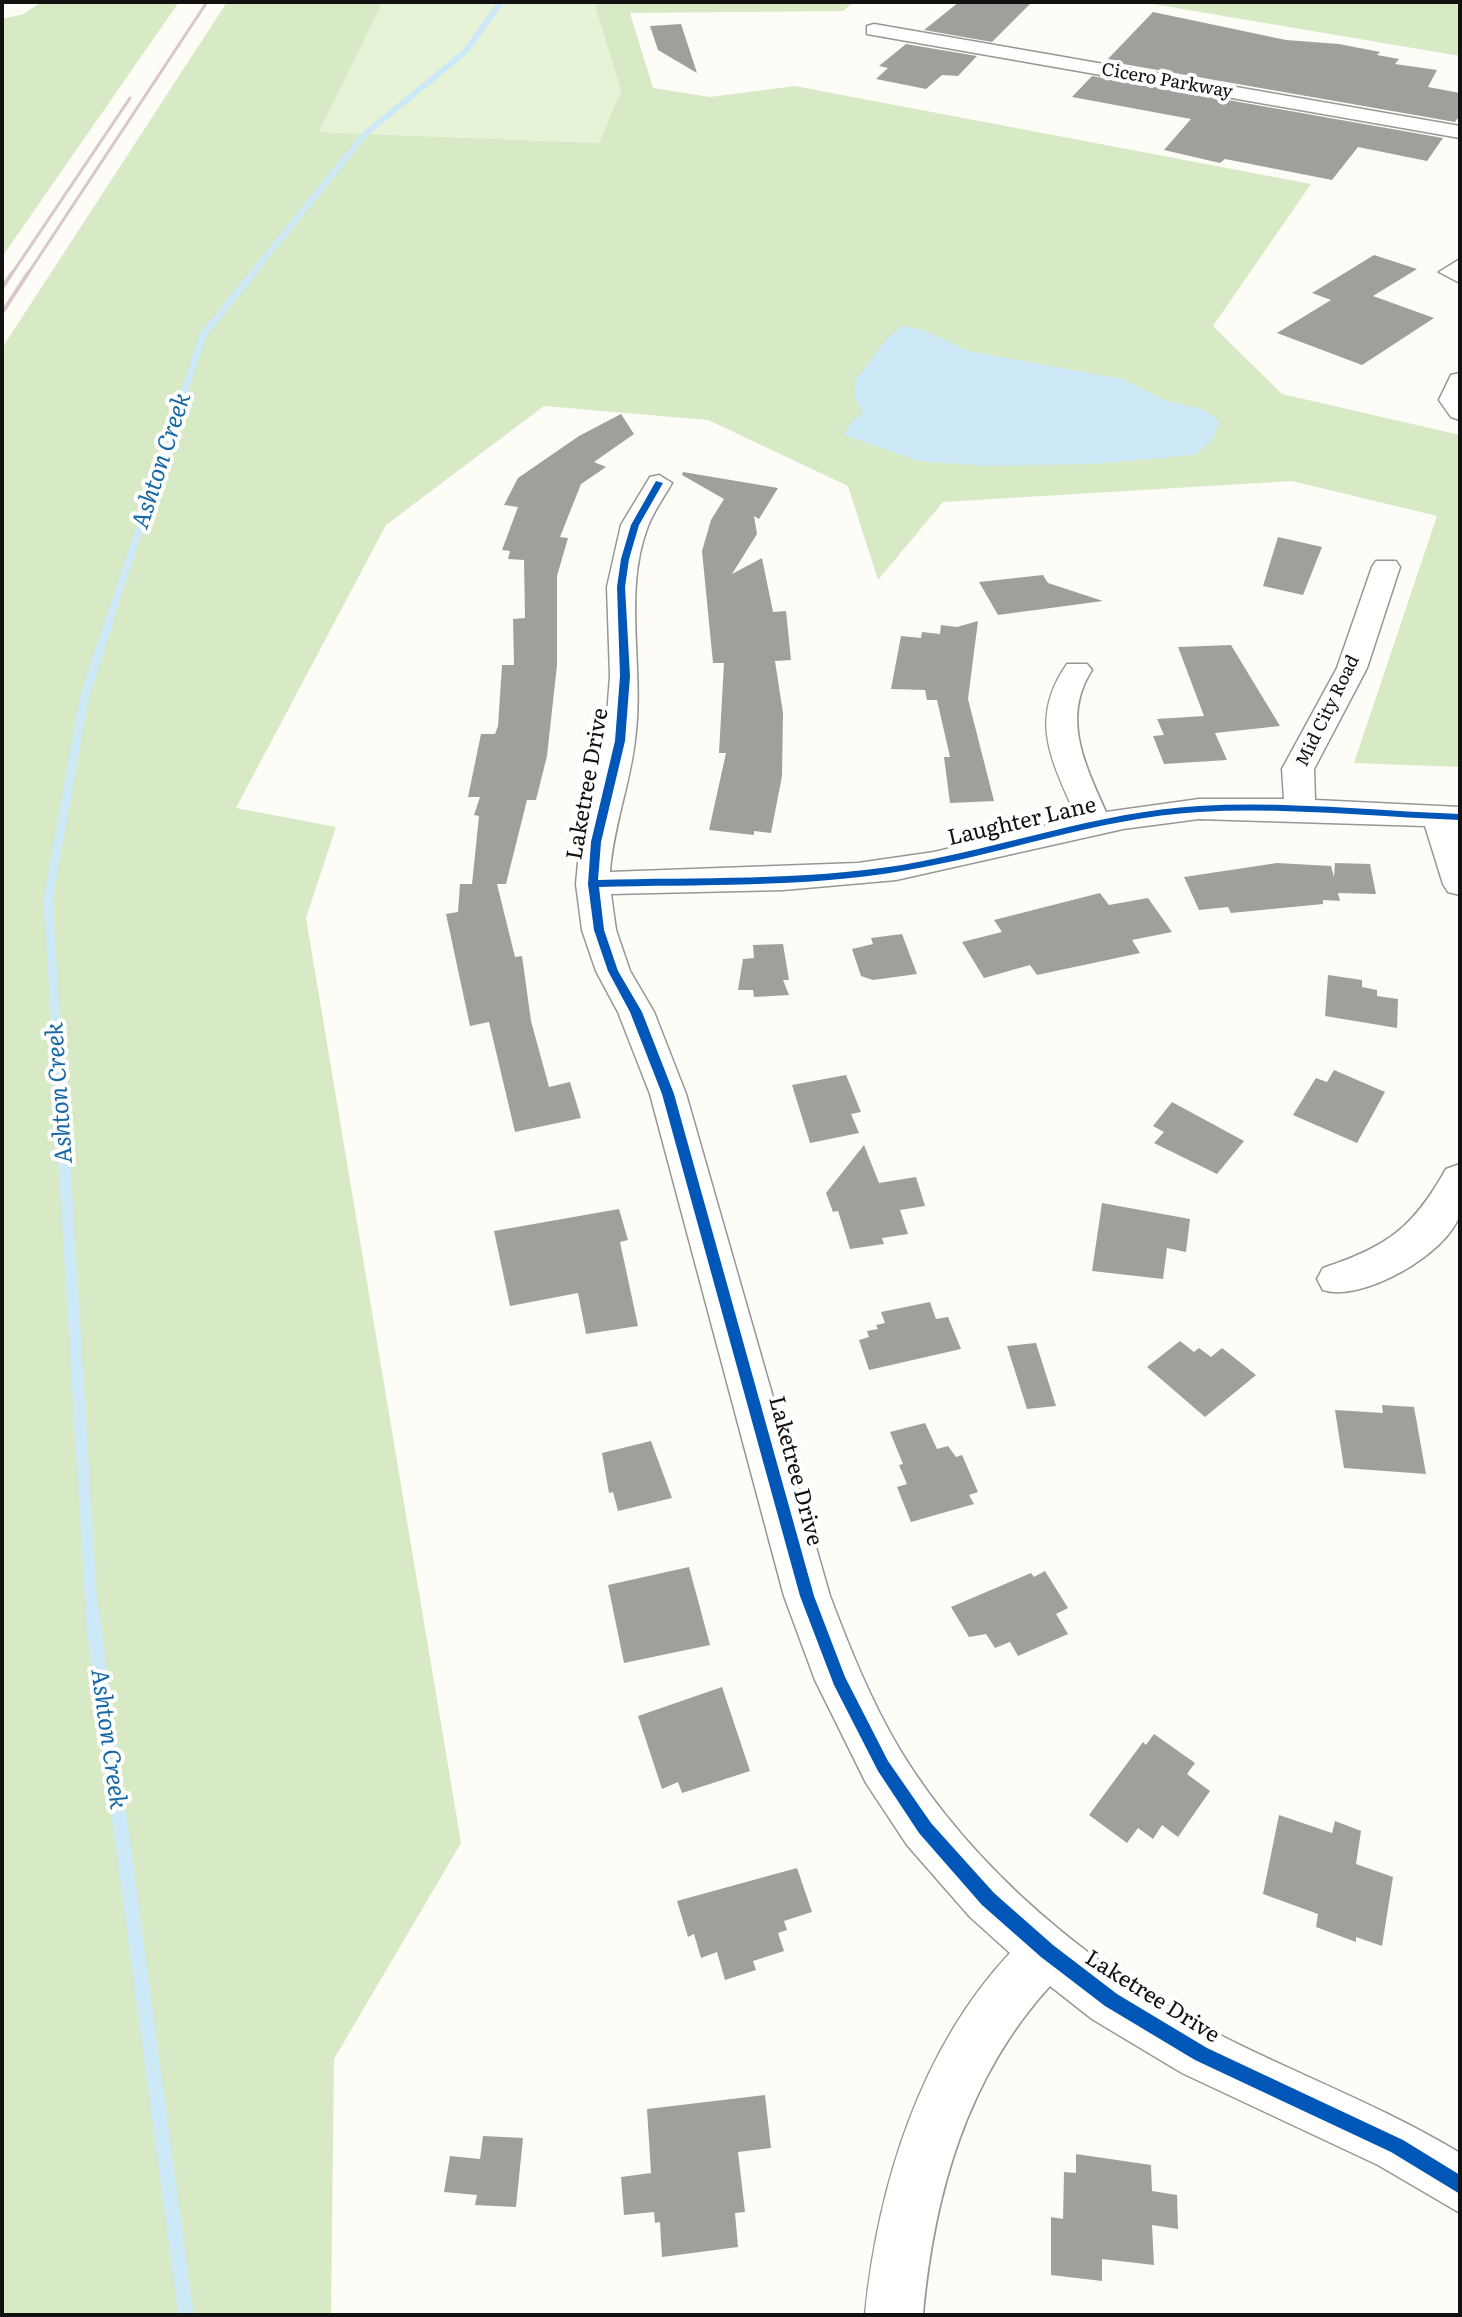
<!DOCTYPE html>
<style>
body{margin:0}
#map{position:relative;width:1462px;height:2317px;overflow:hidden;background:#fdfcf7;font-family:Literata,serif}
canvas{display:block}
.frame{position:absolute;inset:0;border:4px solid #111;pointer-events:none}
</style>
<div id="map">
<canvas width="1462" height="2317"></canvas>
<div class="frame"></div>
</div>
<script>
const c = document.querySelector('canvas').getContext('2d');
c.lineJoin = 'round';
function fill(path, color) { c.fillStyle = color; c.fill(path, 'evenodd'); }
function strokePath(path, color, width, dash) { c.strokeStyle = color; c.lineWidth = width; c.lineCap = dash ? 'butt' : 'round'; c.setLineDash(dash || []); c.stroke(path); }
function label(font, color, halo, rows, align = 'center') {
  c.font = font + ' Literata,serif'; c.lineWidth = 8; c.setLineDash([]); c.textBaseline = 'middle'; c.strokeStyle = halo; c.fillStyle = color; for (const [text, x, y, turn = 0] of rows) {
    c.save(); c.translate(x, y); c.rotate((+turn || 0) * Math.PI / 180); c.textAlign = isNaN(turn) ? turn : align; if (halo) c.strokeText(text, 0, 0); c.fillText(text, 0, 0); c.restore();
  }
}
fill(new Path2D(`
 M383,2H597L595,6L621,91L600,143L319,132Z`), '#e7f3d7');
fill(new Path2D(`
 M41,2H179L2,257V19L24,14Z
 M227,2H383L319,132L599,143L621,91L595,6L597,2H854L843,11L630,13L653,88L710,97L795,86L1311,184L1213,326L1282,394L1460,435V767L1354,763L1437,516L1292,481L943,502L878,580L848,486L708,420L544,406L386,525L236,808L336,827L306,918L461,1843L334,2059L331,2315H2V348Z
 M1141,2H1460V56Z`), '#d8eac5');
fill(new Path2D(`
 M904,326L926,331L968,351L1122,379L1166,401L1202,409L1220,421L1212,440L1194,455L1093,464L987,466L919,461L844,435L852,421L863,412L855,398V379C874,362 881,336 904,326Z`), '#cde8f7');
strokePath(new Path2D(`
 M251,275L365,134L465,52L501,2`), '#cde8f7', 6);
strokePath(new Path2D(`
 M109,621L203,335L253,273`), '#cde8f7', 7);
strokePath(new Path2D(`
 M58,1060L48,900L84,699L110,619`), '#cde8f7', 9);
strokePath(new Path2D(`
 M58,1058L92,1615`), '#cde8f7', 12);
strokePath(new Path2D(`
 M92,1613L186,2315`), '#cde8f7', 15);
fill(new Path2D(`
 M959,2H1032L992,42L924,30Z
 M1153,12L1286,40L1339,44L1380,52L1377,55L1399,59L1395,64L1437,70L1428,87L1460,93V115L1455,122L1106,61Z
 M681,24L697,73L658,50L650,26Z
 M906,44L977,56L958,76L942,75L926,89L876,79L888,68L879,66Z
 M1092,76L1443,138L1427,161L1358,147L1332,180L1225,159L1220,163L1164,150L1191,119L1072,97Z
 M1374,255L1417,269L1373,296L1434,318L1362,365L1277,333L1331,300L1312,293Z
 M621,414L634,434L594,462L606,467L581,484L560,537L568,538L557,576V665L547,756L536,800H527L506,884H497L515,957L522,956L531,1021L549,1087L570,1082L581,1118L515,1132L489,1022L470,1026L446,914L458,912L460,884H472L479,816L474,815L480,797H468L481,734H495L498,726L502,665H514L513,619L525,618L524,560L508,559L510,551L502,550L518,507L504,505L518,478L579,436Z
 M683,472L778,488L759,519L754,516L757,534L732,574L762,558L773,612L786,611L791,660L775,661L783,713L782,776L771,833L754,831V835L709,830L726,753H719L724,663H713L702,551L711,520L724,499L682,475Z
 M1278,537L1322,547L1303,595L1263,586Z
 M1043,575L1048,583L1103,601L998,615L979,582Z
 M978,621L968,699L994,801L950,803L944,757H950L937,700H927L925,690L891,689L901,636L921,638L922,632L940,634L941,625L957,627Z
 M1231,645L1280,726L1215,733L1227,760L1164,764L1153,736L1164,735L1157,719L1204,716L1178,647Z
 M1277,863L1331,866L1334,877L1335,863L1370,864L1376,894L1338,893L1340,901L1323,900V904L1231,913L1228,907L1199,910L1184,877Z
 M1100,893L1109,905L1148,898L1172,932L1132,940L1140,953L1037,975L1030,965L984,978L962,942L1002,932L994,920Z
 M902,934L917,974L873,980L861,976L852,949L873,944L871,938Z
 M783,944L789,980H783L789,995L754,997L753,990H738L743,959L754,958L753,945Z
 M1328,975L1362,980V987L1377,990V996L1398,999L1397,1028L1325,1016Z
 M1334,1070L1385,1092L1357,1143L1293,1115L1316,1078L1327,1082Z
 M846,1075L861,1112L851,1114L859,1133L810,1143L792,1085Z
 M1172,1102L1244,1141L1217,1174L1154,1143L1164,1132L1153,1126Z
 M864,1145L879,1183L916,1177L925,1206L900,1210L908,1234L882,1238L884,1244L850,1249L838,1211L833,1212L826,1193Z
 M1102,1203L1190,1219L1186,1252L1167,1248L1163,1279L1092,1271Z
 M619,1209L628,1240L620,1242L638,1326L586,1334L578,1293L510,1306L494,1231Z
 M930,1302L936,1319L948,1317L961,1349L869,1370L859,1340L869,1337L867,1331L878,1329L876,1325L885,1323L881,1312Z
 M1180,1341L1194,1352L1199,1348L1211,1357L1222,1348L1256,1375L1205,1417L1147,1367Z
 M1036,1343L1056,1406L1027,1409L1007,1346Z
 M1382,1405L1414,1407L1426,1474L1344,1468L1335,1410L1383,1413Z
 M925,1423L937,1449L948,1446L956,1457L962,1455L978,1492L969,1495L974,1504L911,1522L897,1487L907,1484L899,1465L903,1464L890,1432Z
 M651,1441L672,1498L618,1511L613,1492L609,1493L602,1453Z
 M689,1567L710,1645L624,1663L608,1585Z
 M1045,1571L1068,1608L1056,1614L1068,1634L1018,1656L1010,1642L995,1648L986,1634L969,1637L951,1607L1031,1573L1034,1577Z
 M722,1687L750,1771L682,1793L678,1782L662,1789L638,1716Z
 M1154,1734L1195,1763L1187,1774L1210,1791L1178,1837L1162,1825L1153,1839L1138,1828L1127,1843L1089,1815L1143,1742L1146,1745Z
 M1279,1815L1332,1833L1335,1821L1361,1831L1356,1864L1393,1877L1382,1946L1356,1937V1942L1316,1927L1318,1914L1263,1894Z
 M797,1868L812,1912L784,1921L787,1930L778,1933L784,1951L753,1961L756,1970L725,1980L717,1952L701,1958L694,1934L688,1937L677,1901Z
 M765,2095L771,2148L738,2152L745,2212L735,2213L738,2247L662,2257L660,2222L655,2223L654,2212L624,2215L621,2177L651,2173L647,2109Z
 M483,2136L523,2138L516,2207L475,2205L477,2195L444,2192L450,2156L480,2159Z
 M1076,2154L1151,2165L1152,2191L1177,2195L1178,2229L1152,2225L1154,2265L1102,2259V2281L1051,2275V2217L1063,2219L1064,2172L1076,2173Z`), '#a19f9c');
const minor = new Path2D(`
 M874,24L1460,126V138L867,34V26Z
 M1460,259V283L1439,272Z
 M1460,373V420L1451,417L1439,400L1451,375Z
 M659,475L672,483C664,497 654,511 648,526C622,593 645,669 635,740C630,785 613,827 610,872L858,863L934,852L1077,818C1052,761 1028,720 1067,664H1087L1092,670C1061,718 1085,764 1106,812L1199,799H1284L1282,769L1337,668L1372,567L1376,561H1396L1400,567L1367,668L1314,769L1315,800L1460,807V895L1448,892L1443,884L1425,826L1199,819L1123,829L896,880L783,890L611,894L616,930L630,971L654,1012L686,1094L830,1596C850,1649 871,1701 900,1750C974,1871 1096,1972 1222,2036C1301,2076 1384,2107 1460,2153V2213L1378,2165L1182,2073L1092,2019L1050,1986C967,2077 934,2194 923,2315H865C878,2186 920,2049 1010,1953L970,1917L907,1845L866,1783L815,1680L784,1596L650,1094L618,1012L596,971L582,930L576,884L580,842L605,741L610,676L607,587L621,525L650,477Z
 M1460,1164C1460,1179 1462,1200 1460,1214C1448,1254 1361,1303 1323,1290L1317,1279L1323,1268C1387,1247 1413,1228 1446,1169Z`);
strokePath(minor, '#979795', 3);
fill(minor, '#fffffe');
strokePath(new Path2D(`
 M11,275L130,98
 M27,275L207,2`), '#d9c6c7', 3);
strokePath(new Path2D(`
 M2,288L12,273
 M2,313L28,273`), '#d9c6c7', 4);
fill(new Path2D(`
 M656,481L663,483L639,525L629,559L625,587L630,676L625,741L601,842L598,880C699,877 802,881 902,865C1001,848 1098,812 1199,806C1286,801 1373,811 1460,814V820C1373,817 1286,807 1199,812C1098,818 1001,855 902,871C802,888 699,884 599,887L604,930L618,971L642,1012L674,1094L814,1596L845,1677L888,1761L931,1823L994,1893L1053,1945L1117,1994L1207,2048L1403,2140L1460,2175V2194L1391,2152L1195,2060L1105,2006L1041,1957L982,1905L919,1833L878,1771L834,1685L800,1596L662,1094L630,1012L608,971L594,930L588,884L591,842L615,741L620,676L617,587L621,559L631,525Z`), '#0057b8');
label('18px', '#111', '#fff', [
 ["Cicero Parkway",1167,81,10],
 ["Mid City Road",1328,711,-64]
]);
label('22px', '#111', '#fff', [
 ["Laketree Drive",588,784,-80],
 ["Laughter Lane",1022,822,-13],
 ["Laketree Drive",795,1471,75],
 ["Laketree Drive",1152,1997,32]
]);
label('italic 24px', '#1768a6', '#fff', [
 ["Ashton Creek",162,461,-72],
 ["Ashton Creek",60,1093,-94],
 ["Ashton Creek",108,1739,82]
]);
</script>
